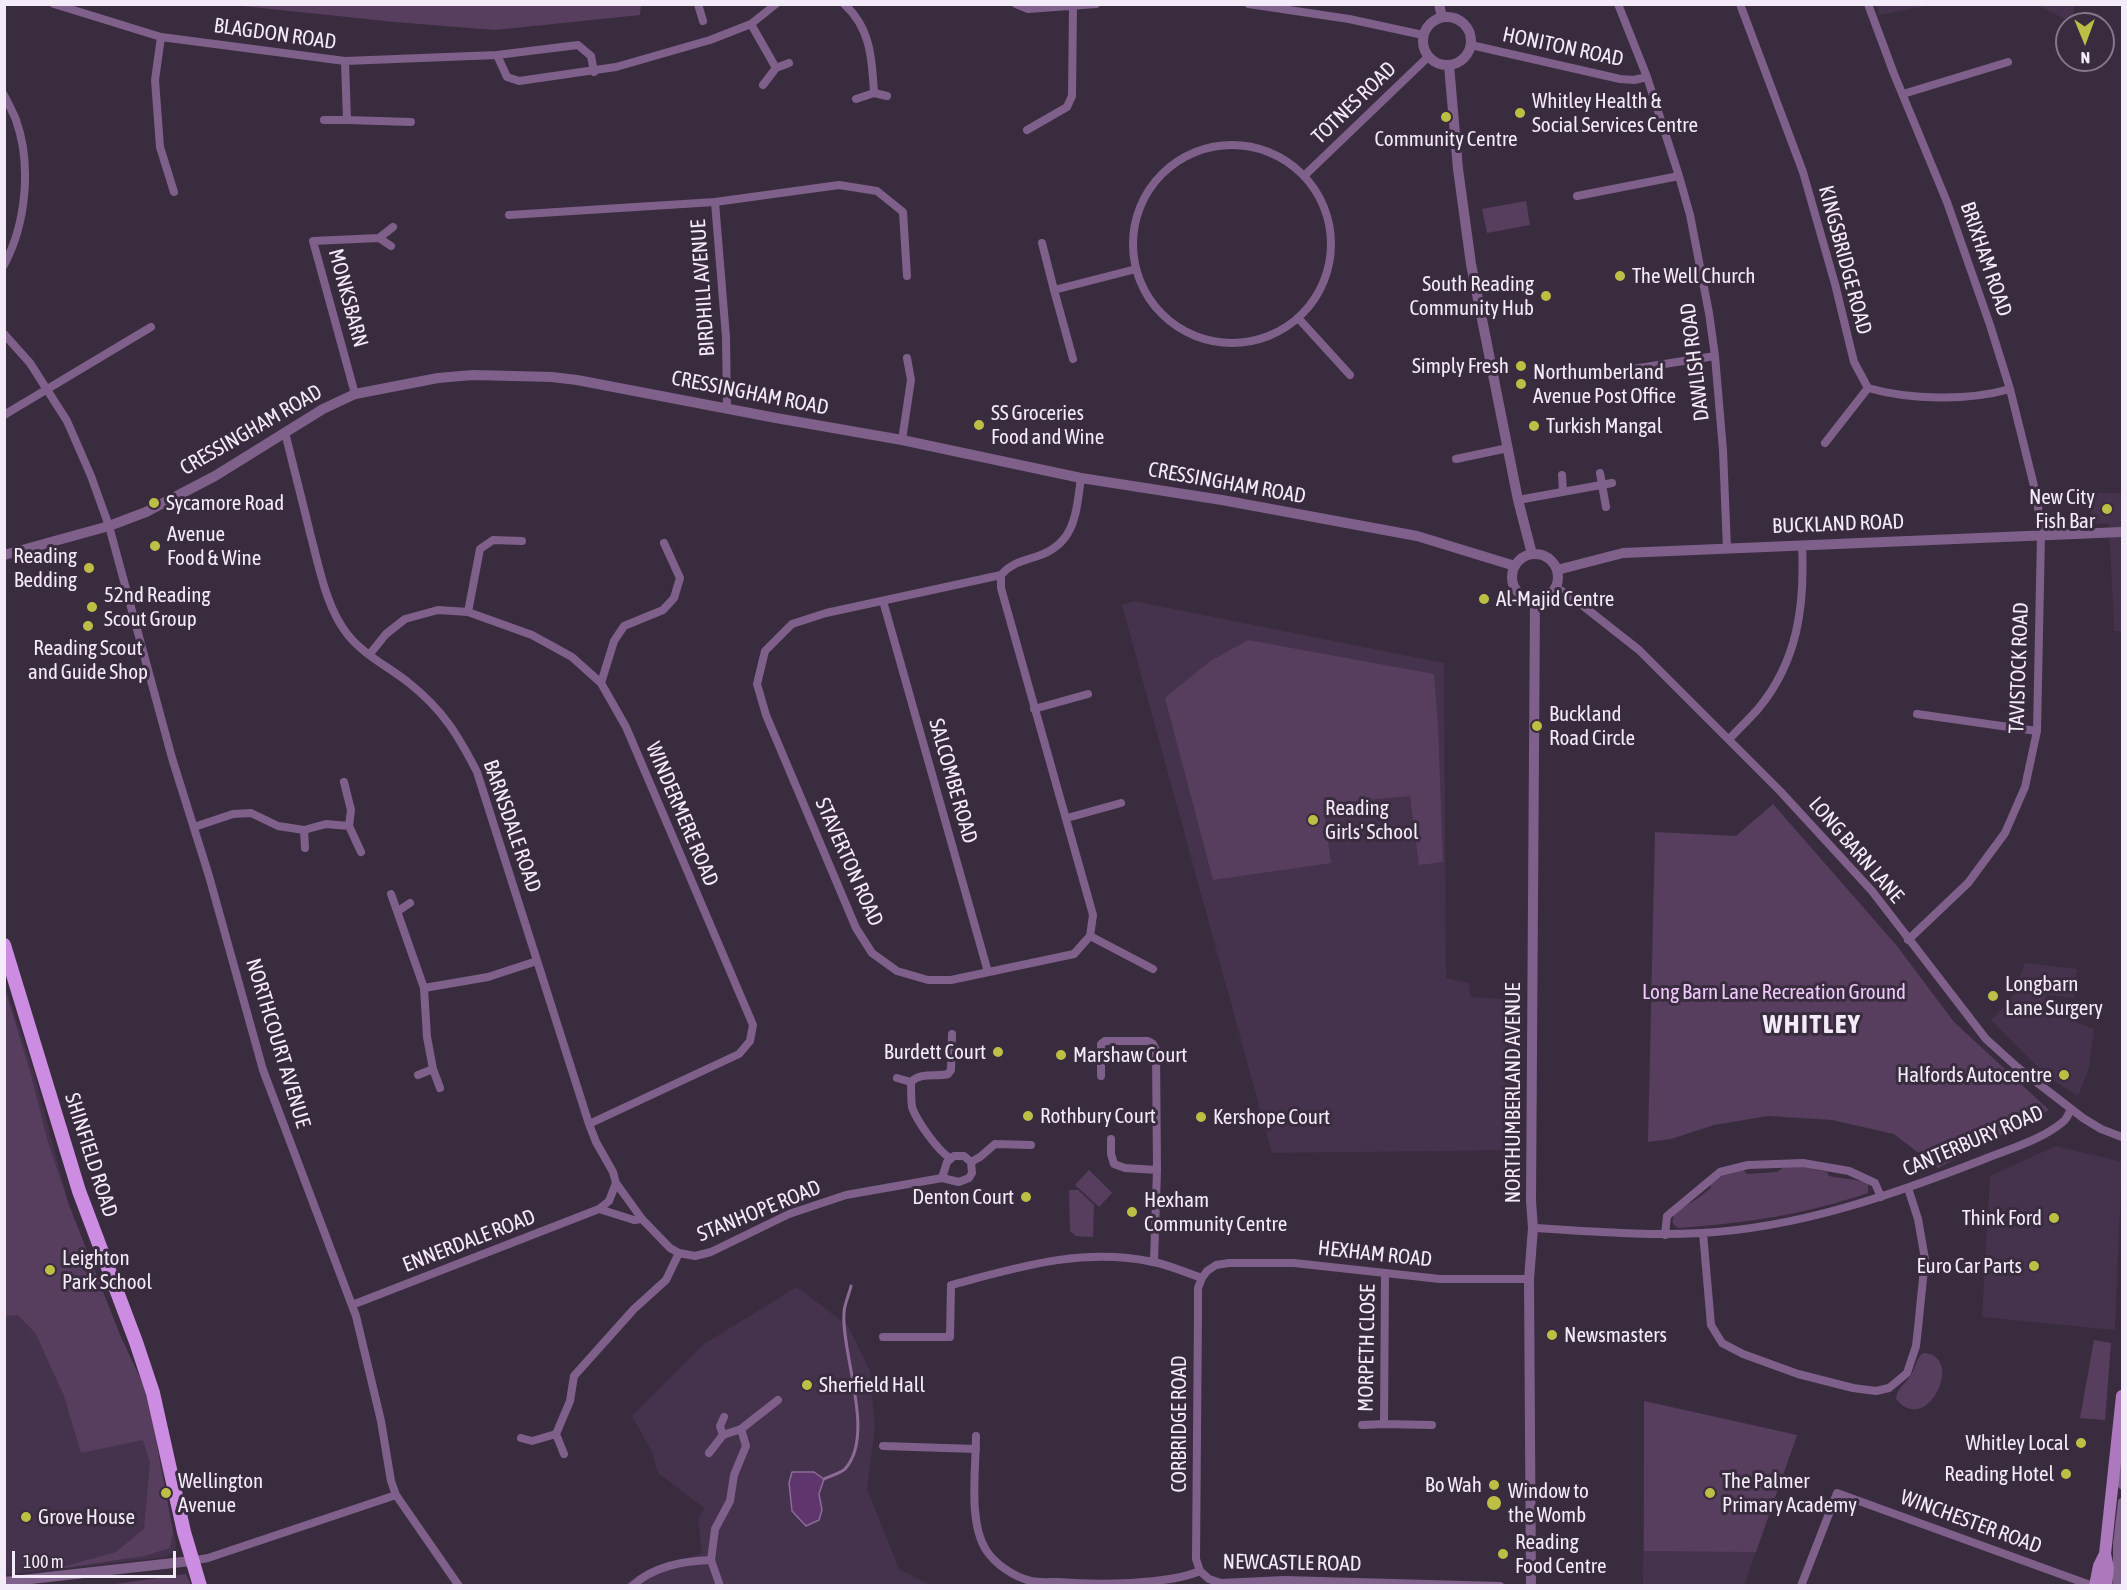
<!DOCTYPE html>
<style>
body{margin:0}
#map{position:relative;width:2127px;height:1590px;overflow:hidden;background:#3a2c3f;font-family:"Asap Condensed",sans-serif}
canvas{display:block}
.frame{position:absolute;inset:0;border:6px solid #f4ebf8;pointer-events:none}
.north{position:absolute;left:2055px;top:12px;width:60px;height:60px;box-sizing:border-box;background:#3a2c3f;border:2px solid #847889;border-radius:50%;rotate:179deg;font-size:16px;font-weight:700;line-height:24px;text-align:center;color:#f4ebf8}
.north::after{content:'';display:block;margin:auto;width:21px;height:27px;background:#bcbf44;clip-path:polygon(50% 0,100% 100%,50% 72%,0 100%)}
.scale{position:absolute;left:12px;top:1551px;width:164px;height:27px;box-sizing:border-box;border:3px solid #f4ebf8;border-top:0;padding-left:8px;font-size:18px;line-height:21px;white-space:nowrap;color:#f4ebf8;-webkit-text-stroke:4px #3a2c3f;paint-order:stroke}
</style>
<div id="map">
<canvas width="2127" height="1590"></canvas>
<div class="frame"></div>
<div class="north">N</div>
<div class="scale">100 m</div>
</div>
<script>
const c = document.querySelector('canvas').getContext('2d');
c.lineJoin = 'round';
function fill(path, color) { c.fillStyle = color; c.fill(path, 'evenodd'); }
function strokePath(path, color, width, dash) { c.strokeStyle = color; c.lineWidth = width; c.lineCap = dash ? 'butt' : 'round'; c.setLineDash(dash || []); c.stroke(path); }
function label(font, color, halo, rows, align = 'center') {
  c.font = font + ' "Asap Condensed",sans-serif'; c.lineWidth = 6; c.setLineDash([]); c.textBaseline = 'middle'; c.strokeStyle = halo; c.fillStyle = color; for (const [text, x, y, turn = 0] of rows) {
    c.save(); c.translate(x, y); c.rotate((+turn || 0) * Math.PI / 180); c.textAlign = isNaN(turn) ? turn : align; if (halo) c.strokeText(text, 0, 0); c.fillText(text, 0, 0); c.restore();
  }
}
fill(new Path2D(`
 M1877,4H1931V5L1879,15Z
 M2037,5H2074L2073,23Z
 M2091,493H2122V631H2114L2109,524L2091,523Z
 M1134,601L1444,663L1446,978L1468,983L1471,997L1518,1000V1150L1272,1153L1122,605Z
 M2025,963L2077,969L2074,998L2047,995L2044,1009L2094,1029L2089,1068L2078,1096L2053,1080L2038,1067L1991,1020L2011,999Z
 M4,982L34,1073L69,1205L120,1335L147,1393L176,1543L175,1552L165,1557L5,1575Z
 M2056,1146L2122,1162L2115,1330L1982,1317L1990,1176Z
 M797,1287L848,1326L870,1371L875,1428L867,1489L899,1569L930,1585L623,1586L636,1576L702,1553L698,1520L704,1508L658,1473L652,1452L632,1416L704,1344Z
 M1644,1401L1797,1435L1745,1583L1751,1585L1643,1586Z`), '#45324c');
fill(new Path2D(`
 M233,5L641,4V5L640,15L495,30L395,22Z
 M1526,201L1530,225L1487,233L1482,209Z
 M1248,640L1434,674L1438,727L1443,862L1419,865L1410,796L1323,804L1331,863L1213,880L1165,698L1209,662Z
 M1773,804L1897,946L1954,1022L2049,1110L1938,1168L1894,1134L1832,1120L1768,1116L1714,1125L1671,1139L1648,1142L1655,832L1736,836Z
 M4,986L31,1075L48,1142L69,1205L120,1335L147,1393L173,1533L170,1548L144,1556L52,1570L116,1552L144,1529L150,1463L143,1440L81,1453L64,1396L36,1334L18,1315L5,1316Z
 M1784,1167H1803L1827,1172L1829,1176C1842,1179 1857,1179 1868,1184V1193C1803,1215 1746,1223 1678,1228L1673,1224C1672,1211 1680,1207 1690,1203C1697,1200 1704,1193 1711,1188L1710,1184L1722,1176L1743,1170L1747,1174L1777,1172Z
 M1089,1170L1112,1193L1099,1207L1075,1185Z
 M1069,1190H1078L1094,1205L1093,1237L1076,1236L1070,1231Z
 M2094,1340L2111,1343L2105,1420L2080,1418Z
 M1923,1353C1966,1354 1928,1438 1896,1399C1897,1387 1906,1384 1911,1375C1916,1367 1916,1359 1923,1353Z
 M1644,1401L1797,1435L1756,1552L1644,1551Z
 M186,1574L191,1585H108Z`), '#573e5f');
const water = new Path2D(`
 M792,1472H814L824,1479L819,1494L822,1510L819,1520L806,1526L792,1511L789,1483Z`);
fill(water, '#5f356d');
strokePath(water, '#8c6c97', 1.5);
strokePath(new Path2D(`
 M824,1479C830,1476 841,1473 845,1469C876,1435 841,1354 844,1313C844,1305 849,1295 851,1286`), '#8c6c97', 3);
strokePath(new Path2D(`
 M54,4L161,37L345,61L497,55L507,77L519,81L616,67L710,40L751,24L776,4
 M698,4L703,21
 M844,4C871,28 872,60 874,93L856,99
 M1016,4L1028,9L1096,4
 M1249,4L1349,19L1423,35
 M1618,4L1647,77L1679,176L1690,215L1709,313L1715,356L1723,450L1727,549
 M1740,4L1803,172L1835,284L1854,362L1868,388C1910,400 1968,401 2010,389
 M1868,4L1894,74L1947,202L1990,325L2010,389L2037,498L2041,535L2037,731L2025,787L2005,833L1968,883L1908,940
 M751,24L776,68L763,85
 M161,37L155,80L160,147L174,192
 M1471,45L1620,79L1634,80L1647,77
 M497,55L578,45L591,56L594,72
 M776,68L789,63
 M874,93L887,96
 M1903,94L2008,62
 M4,95C8,103 13,112 16,120C32,165 26,224 4,265
 M324,120H347L345,61
 M347,120L411,122
 M1027,130L1067,107L1072,96L1073,6
 M1133 244a99 99 0 1 1 198 0a99 99 0 1 1-198 0Z
 M1305,175L1428,57
 M1577,196L1679,176
 M715,202L839,185L877,191L903,212L907,276
 M509,215L715,202L726,337L727,408
 M379,238L393,227
 M1042,243L1054,290
 M1299,319L1350,375
 M4,334L30,363L67,421L91,476L109,526L172,758L209,876L263,1070L356,1316L381,1421L391,1481L396,1495L459,1586
 M1073,359L1054,290L1136,269
 M1614,372L1715,356
 M355,394L313,241L379,238L391,246
 M4,415L151,327
 M285,432C293,466 302,499 310,533C319,566 326,608 348,635C364,655 389,667 409,683C443,710 458,735 477,772L589,1124L596,1142L613,1172L616,1183L642,1219L670,1248L679,1253L695,1256L711,1252L789,1214L846,1195L942,1178L959,1182L969,1178L972,1173L971,1162L964,1156H954L947,1162L942,1178
 M902,440L911,380L907,358
 M1825,443L1868,388
 M1456,459L1508,448
 M1600,473L1606,507
 M1562,475L1563,491
 M1518,500L1612,483
 M1001,575V588L1093,915L1090,936L1074,954L951,980H928L897,971L872,953L856,928L766,715L757,684L765,651L792,624L826,613L1001,575C1011,563 1023,561 1038,556C1076,543 1076,512 1081,478
 M1555,587L1573,598L1639,650L1780,791L1872,891L1986,1039L2017,1067L2083,1118L2101,1129L2122,1137
 M883,601L988,972
 M468,612L480,549L493,540L522,541
 M369,655L386,634L405,619L438,610L468,612L532,635L572,657L601,683L626,727L753,1025L750,1041L739,1054L589,1124
 M601,683L614,641L624,626L663,610L674,598L680,578L664,543
 M1034,709L1088,694
 M1917,714L2037,731
 M1729,739C1739,729 1749,719 1758,709C1798,661 1805,605 1802,545
 M344,782L351,810L349,826
 M1067,818L1121,803
 M194,827L233,814L251,813L278,826L304,830L326,824L349,826L361,852
 M304,830L305,848
 M391,894L424,988L427,1037L433,1069L440,1088
 M398,911L410,903
 M1090,936L1153,969
 M424,988L488,977L537,961
 M418,1075L433,1069
 M1101,1076V1044L1105,1041H1148L1153,1044L1156,1050L1157,1170L1154,1262
 M897,1078L911,1082C911,1090 911,1099 912,1107C916,1120 938,1151 950,1158
 M911,1082C921,1072 936,1077 948,1074L951,1070L952,1034
 M1111,1139V1154L1114,1164L1125,1168L1157,1170
 M971,1162L980,1157L995,1144L1031,1145
 M599,1209L634,1220L642,1219
 M1533,1228C1589,1231 1645,1236 1701,1233C1798,1228 1892,1195 1982,1160C2009,1149 2042,1140 2064,1121C2067,1118 2069,1113 2071,1109
 M1703,1233L1711,1325L1722,1343L1743,1354L1798,1374L1853,1388L1876,1391L1889,1388L1907,1373L1916,1346L1918,1328L1925,1259L1918,1219L1908,1188
 M1665,1235L1667,1216L1720,1172L1748,1165L1803,1163L1849,1171L1875,1183L1881,1197
 M1385,1273L1384,1424L1432,1425
 M352,1305L599,1209L609,1201L616,1183
 M883,1337H950L951,1285C1019,1267 1082,1247 1153,1262C1170,1265 1186,1273 1202,1278
 M724,1417L720,1426L723,1435L741,1429
 M1362,1425L1384,1424
 M556,1434L564,1454
 M976,1436C976,1469 968,1521 986,1550C995,1564 1014,1577 1031,1581C1039,1583 1050,1582 1058,1582C1096,1585 1167,1585 1200,1571
 M521,1438L532,1441L556,1434L570,1401L574,1376L634,1309L666,1280L679,1253
 M883,1446L976,1449
 M709,1453L723,1435
 M2118,1462L2122,1485
 M191,1561L208,1558L396,1495
 M1200,1571L1196,1559L1198,1312V1288L1202,1278L1207,1271L1216,1265L1229,1263H1294L1440,1279H1529
 M1200,1571L1209,1579L1221,1583L1284,1580L1500,1586
 M632,1586C654,1566 683,1561 711,1560
 M720,1586L711,1560L715,1529L730,1501L734,1475L746,1446L741,1429L778,1400
 M1801,1586L1837,1493L2093,1586
 M2117,1586V1544L2122,1502`), '#7f608a', 8);
strokePath(new Path2D(`
 M1439,4L1442,17
 M1423 41a24 24 0 1 1 48 0a24 24 0 1 1-48 0Z
 M1449,65L1458,169L1471,264L1518,500L1532,554
 M1512 577a23 23 0 1 1 46 0a23 23 0 1 1-46 0Z
 M4,555L109,526L146,512L215,476L323,409L355,394L438,378L473,375L552,377L577,380L776,418L902,440L1081,478L1222,500L1417,536L1515,566
 M1557,570L1623,553L2122,532
 M4,1582L191,1561
 M1531,1586L1529,1279L1533,1228L1531,1201L1535,600`), '#7f608a', 10);
strokePath(new Path2D(`
 M2095,1586L2099,1566L2105,1554
 M2106,1586L2108,1568L2105,1554L2122,1396`), '#ab79bc', 12);
strokePath(new Path2D(`
 M4,945L79,1191L136,1342L153,1393L184,1532L200,1586`), '#cc8ce2', 14);
for (const [x, y, r, color] of [
 [1520,113,6,"#bcbf44"],
 [1446,117,6,"#bcbf44"],
 [1620,276,6,"#bcbf44"],
 [1546,296,6,"#bcbf44"],
 [1521,366,6,"#bcbf44"],
 [1521,384,6,"#bcbf44"],
 [979,425,6,"#bcbf44"],
 [1534,426,6,"#bcbf44"],
 [154,503,6,"#bcbf44"],
 [2107,509,6,"#bcbf44"],
 [155,546,6,"#bcbf44"],
 [89,568,6,"#bcbf44"],
 [1484,599,6,"#bcbf44"],
 [92,607,6,"#bcbf44"],
 [88,626,6,"#bcbf44"],
 [1537,726,6,"#bcbf44"],
 [1313,820,6,"#bcbf44"],
 [1993,996,6,"#bcbf44"],
 [998,1052,6,"#bcbf44"],
 [1061,1055,6,"#bcbf44"],
 [2064,1075,6,"#bcbf44"],
 [1028,1116,6,"#bcbf44"],
 [1201,1117,6,"#bcbf44"],
 [1026,1197,6,"#bcbf44"],
 [1132,1212,6,"#bcbf44"],
 [2054,1218,6,"#bcbf44"],
 [2034,1266,6,"#bcbf44"],
 [50,1270,6,"#bcbf44"],
 [1552,1335,6,"#bcbf44"],
 [807,1385,6,"#bcbf44"],
 [2081,1443,6,"#bcbf44"],
 [2066,1474,6,"#bcbf44"],
 [1494,1485,6,"#bcbf44"],
 [166,1493,6,"#bcbf44"],
 [1710,1493,6,"#bcbf44"],
 [1494,1503,8,"#bcbf44"],
 [26,1517,6,"#bcbf44"],
 [1503,1554,6,"#bcbf44"]
]) { const dot = new Path2D(); dot.arc(x, y, r, 0, 2 * Math.PI); c.fillStyle = color; c.fill(dot); strokePath(dot, '#3a2c3f', 2); }
label('21px', '#f4ebf8', '#3a2c3f', [
 ["BLAGDON ROAD",275,34,8],
 ["HONITON ROAD",1563,47,12],
 ["TOTNES ROAD",1354,103,-44],
 ["BRIXHAM ROAD",1986,259,71],
 ["KINGSBRIDGE ROAD",1845,260,75],
 ["BIRDHILL AVENUE",703,288,-94],
 ["MONKSBARN",348,298,75],
 ["DAWLISH ROAD",1695,362,-97],
 ["CRESSINGHAM ROAD",750,393,11],
 ["CRESSINGHAM ROAD",251,430,-30],
 ["CRESSINGHAM ROAD",1227,483,10],
 ["BUCKLAND ROAD",1838,524,-2],
 ["TAVISTOCK ROAD",2019,668,-88],
 ["SALCOMBE ROAD",953,781,74],
 ["WINDERMERE ROAD",682,814,67],
 ["BARNSDALE ROAD",512,826,71],
 ["LONG BARN LANE",1856,850,49],
 ["STAVERTON ROAD",849,862,66],
 ["NORTHCOURT AVENUE",278,1043,73],
 ["NORTHUMBERLAND AVENUE",1513,1093,-90],
 ["CANTERBURY ROAD",1973,1141,-23],
 ["SHINFIELD ROAD",91,1155,72],
 ["STANHOPE ROAD",759,1211,-22],
 ["ENNERDALE ROAD",469,1241,-21],
 ["HEXHAM ROAD",1375,1254,6],
 ["MORPETH CLOSE",1367,1348,-89],
 ["CORBRIDGE ROAD",1179,1424,-90],
 ["WINCHESTER ROAD",1971,1522,20],
 ["NEWCASTLE ROAD",1292,1563,1]
]);
label('21px', '#f4ebf8', '#3a2c3f', [
 ["Whitley Health &",1532,101],
 ["Social Services Centre",1532,125],
 ["Community Centre",1446,139,"center"],
 ["The Well Church",1632,276],
 ["South Reading",1534,284,"right"],
 ["Community Hub",1534,308,"right"],
 ["Simply Fresh",1509,366,"right"],
 ["Northumberland",1533,372],
 ["Avenue Post Office",1533,396],
 ["SS Groceries",991,413],
 ["Food and Wine",991,437],
 ["Turkish Mangal",1546,426],
 ["New City",2095,497,"right"],
 ["Fish Bar",2095,521,"right"],
 ["Sycamore Road",166,503],
 ["Avenue",167,534],
 ["Food & Wine",167,558],
 ["Reading",77,556,"right"],
 ["Bedding",77,580,"right"],
 ["52nd Reading",104,595],
 ["Scout Group",104,619],
 ["Al-Majid Centre",1496,599],
 ["Reading Scout",88,648,"center"],
 ["and Guide Shop",88,672,"center"],
 ["Buckland",1549,714],
 ["Road Circle",1549,738],
 ["Reading",1325,808],
 ["Girls' School",1325,832],
 ["Longbarn",2005,984],
 ["Lane Surgery",2005,1008],
 ["Burdett Court",986,1052,"right"],
 ["Marshaw Court",1073,1055],
 ["Halfords Autocentre",2052,1075,"right"],
 ["Rothbury Court",1040,1116],
 ["Kershope Court",1213,1117],
 ["Denton Court",1014,1197,"right"],
 ["Hexham",1144,1200],
 ["Community Centre",1144,1224],
 ["Think Ford",2042,1218,"right"],
 ["Leighton",62,1258],
 ["Park School",62,1282],
 ["Euro Car Parts",2022,1266,"right"],
 ["Newsmasters",1564,1335],
 ["Sherfield Hall",819,1385],
 ["Whitley Local",2069,1443,"right"],
 ["Reading Hotel",2054,1474,"right"],
 ["Wellington",178,1481],
 ["Avenue",178,1505],
 ["The Palmer",1722,1481],
 ["Primary Academy",1722,1505],
 ["Bo Wah",1482,1485,"right"],
 ["Window to",1508,1491],
 ["the Womb",1508,1515],
 ["Grove House",38,1517],
 ["Reading",1515,1542],
 ["Food Centre",1515,1566]
], 'left');
label('21px', '#efc9fc', '#3a2c3f', [
 ["Long Barn Lane Recreation Ground",1774,992]
]);
c.letterSpacing = '1.5px';
label('bold 27px', '#f4ebf8', '#3a2c3f', [
 ["WHITLEY",1812,1024]
]);
c.letterSpacing = '0px';
</script>
